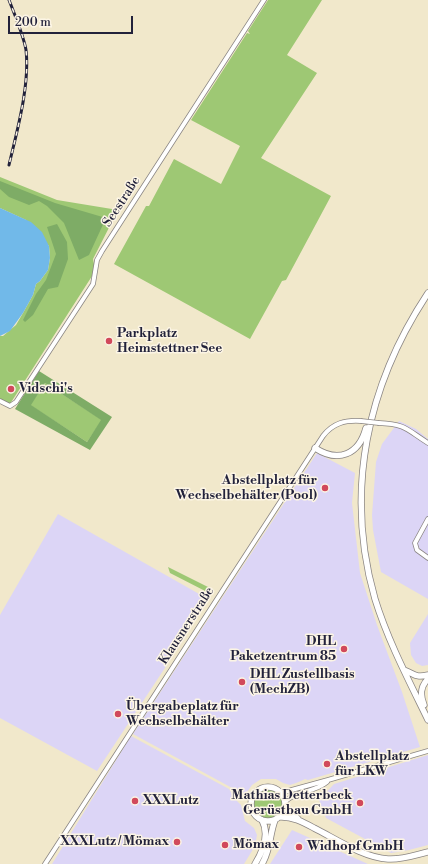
<!DOCTYPE html>
<meta charset="utf-8">
<style>
body{margin:0}
#map{position:relative;width:428px;height:864px;overflow:hidden;background:#f1e8cb;font-family:"Libre Bodoni",serif}
canvas{display:block}
.scale{position:absolute;left:8px;top:16px;width:125px;height:18px;box-sizing:border-box;border:2px solid #22223b;border-top:0;padding-left:5px;font-size:12px;line-height:14px;white-space:nowrap;color:#22223b;-webkit-text-stroke:3px #fcf5e5;paint-order:stroke}
</style>
<div id="map">
<canvas width="428" height="864"></canvas>
<div class="scale">200 m</div>
</div>
<script>
const c = document.querySelector('canvas').getContext('2d');
c.lineJoin = 'round';
function fill(path, color) { c.fillStyle = color; c.fill(path, 'evenodd'); }
function strokePath(path, color, width, dash) { c.strokeStyle = color; c.lineWidth = width; c.lineCap = dash ? 'butt' : 'round'; c.setLineDash(dash || []); c.stroke(path); }
function label(font, color, halo, rows, align = 'center') {
  c.font = font + ' "Libre Bodoni",serif'; c.lineWidth = 3; c.setLineDash([]); c.textBaseline = 'middle'; c.strokeStyle = halo; c.fillStyle = color; for (const [text, x, y, turn = 0] of rows) {
    c.save(); c.translate(x, y); c.rotate((+turn || 0) * Math.PI / 180); c.textAlign = isNaN(turn) ? turn : align; if (halo) c.strokeText(text, 0, 0); c.fillText(text, 0, 0); c.restore();
  }
}
fill(new Path2D(`
 M399,421L416,429L428,439V599L381,572L373,530L372,515L376,462L382,444Z
 M317,453L355,473L352,503L360,573L377,625L402,692L420,747L308,780L305,779L301,781L296,783L290,785L283,783L276,779H261L252,785L245,795L133,734Z
 M58,514L208,599L182,642L97,771L0,718V615Z
 M428,614V665L422,666L416,663L411,655L410,643Z
 M131,736L229,789L237,801L241,805L245,821L254,828L257,835L255,846L244,864H52Z
 M428,755V845L409,850L391,853L326,818L319,800L334,784Z
 M292,830L368,864H270Z`), '#dcd5f6');
fill(new Path2D(`
 M268,0H322L287,55L317,73L261,158L331,196L286,280L282,281L250,339L114,264L146,206H149L174,159L221,184L240,146L191,120L247,33L250,34L248,31Z
 M0,177L57,200L118,210L93,259L95,269L94,273L10,404L0,399V336H3L16,325L23,313L33,295L36,284L40,281L48,270L50,258L49,246L26,220L0,208Z
 M45,383L102,420L87,442L30,405Z
 M168,567L214,590L211,594L170,573Z
 M253 804a15 15 0 1 1 30 0a15 15 0 1 1-30 0Z`), '#9ec874');
fill(new Path2D(`
 M0,181L55,203L106,218L89,255L79,260L64,223L47,206L39,201L29,205L9,197L0,189Z
 M57,224L67,242L68,259L58,287L48,289L33,315L25,322L23,320L36,294L46,280L56,254L47,227Z
 M39,371L112,417L90,450L15,409ZM45,383L101,420L87,442L31,405Z`), '#7eac66');
fill(new Path2D(`
 M0,208L31,222L42,232L49,246L50,258L48,270L40,281L36,284L33,295L23,313L10,331L0,336Z`), '#71b9e9');
const minor = new Path2D(`
 M0,401L10,406L16,402L93,284L97,260L102,251L264,0
 M379,423C406,424 407,430 428,443
 M428,519L415,543L417,550L428,558
 M279,792L288,791L328,780L428,751
 M285,802C296,790 314,793 327,782
 M45,864L323,436C333,423 345,420 361,421`);
const major = new Path2D(`
 M428,293C367,385 344,491 375,599C388,641 409,681 428,720
 M315,448C338,463 359,455 366,428
 M404,670C415,674 415,678 428,675
 M424,705C420,695 420,687 428,679
 M251 804a17 17 0 1 1 34 0a17 17 0 1 1-34 0Z
 M285,806L298,819
 M279,817C292,816 303,822 314,828C336,839 364,858 388,859C402,860 415,855 428,852
 M255,864C263,851 270,835 262,820
 M262,864C271,849 269,836 275,820`);
strokePath(minor, '#8a8583', 5.5);
strokePath(major, '#8a8583', 7);
strokePath(minor, '#fff', 4);
strokePath(major, '#fff', 5.5);
const rail = new Path2D(`
 M9,0C14,13 24,37 26,50C30,85 17,131 9,165`);
strokePath(rail, '#22223b', 3);
strokePath(rail, '#fcf5e5', 1.5, [4.5]);
const minorBridge = new Path2D(`
 M361,421L379,423`);
strokePath(minorBridge, '#8a8583', 5.5, []);
strokePath(minorBridge, '#fff', 4);
for (const [x, y, r, color] of [
 [109,341,4,"#d1495b"],
 [11,389,4,"#d1495b"],
 [325,488,4,"#d1495b"],
 [344,649,4,"#d1495b"],
 [242,682,4,"#d1495b"],
 [118,714,4,"#d1495b"],
 [327,764,4,"#d1495b"],
 [135,801,4,"#d1495b"],
 [360,803,4,"#d1495b"],
 [177,842,4,"#d1495b"],
 [225,845,4,"#d1495b"],
 [299,847,4,"#d1495b"]
]) { const dot = new Path2D(); dot.arc(x, y, r, 0, 2 * Math.PI); c.fillStyle = color; c.fill(dot); strokePath(dot, '#fcf5e5', 1.5); }
label('13px', '#22223b', '#fcf5e5', [
 ["Seestraße",122,202,-57],
 ["Klausnerstraße",187,626,-57]
]);
label('bold 13px', '#22223b', '#fcf5e5', [
 ["Parkplatz",117,334],
 ["Heimstettner See",117,349],
 ["Vidschi's",19,389],
 ["Abstellplatz für",317,481,"right"],
 ["Wechselbehälter (Pool)",317,496,"right"],
 ["DHL",336,642,"right"],
 ["Paketzentrum 85",336,657,"right"],
 ["DHL Zustellbasis",250,675],
 ["(MechZB)",250,690],
 ["Übergabeplatz für",126,707],
 ["Wechselbehälter",126,722],
 ["Abstellplatz",335,757],
 ["für LKW",335,772],
 ["Mathias Detterbeck",352,796,"right"],
 ["Gerüstbau GmbH",352,811,"right"],
 ["XXXLutz",143,801],
 ["XXXLutz / Mömax",169,842,"right"],
 ["Mömax",233,845],
 ["Widhopf GmbH",307,847]
], 'left');
</script>
